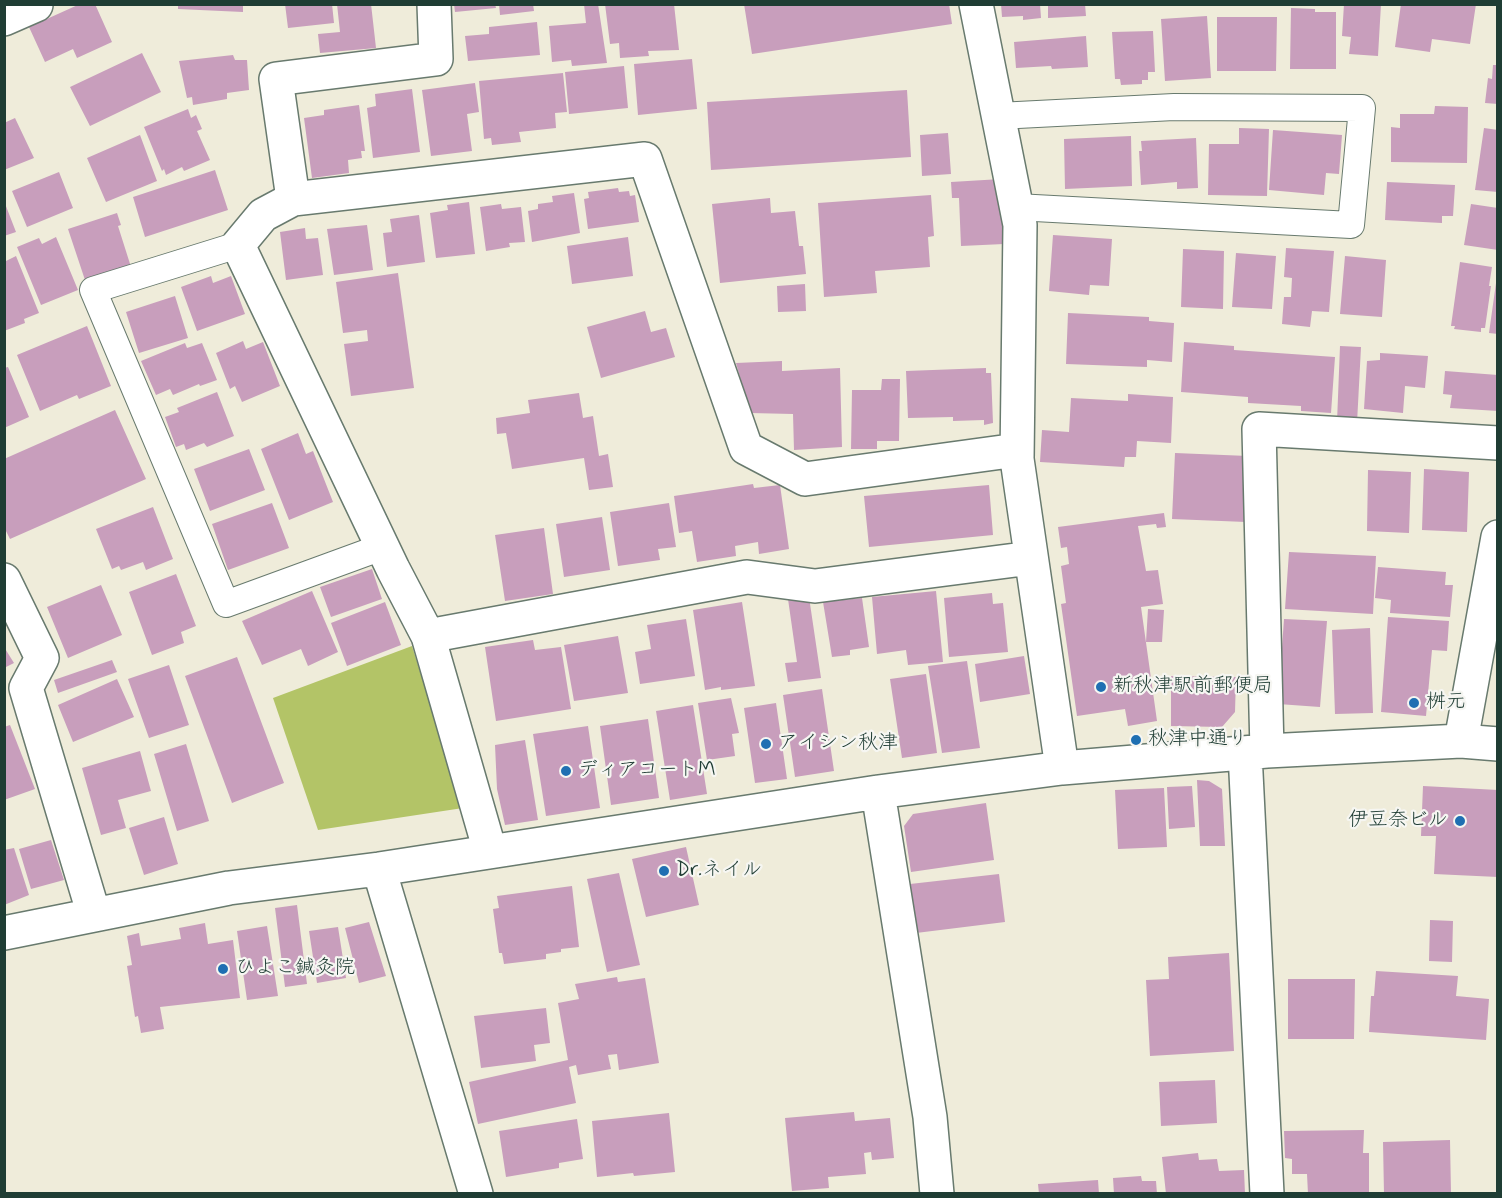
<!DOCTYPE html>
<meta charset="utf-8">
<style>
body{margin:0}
#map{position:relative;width:1502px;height:1198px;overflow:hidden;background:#efecda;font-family:Mynerve,sans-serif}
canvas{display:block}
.frame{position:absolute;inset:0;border:6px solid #1f3d34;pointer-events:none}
</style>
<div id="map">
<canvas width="1502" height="1198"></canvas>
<div class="frame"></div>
</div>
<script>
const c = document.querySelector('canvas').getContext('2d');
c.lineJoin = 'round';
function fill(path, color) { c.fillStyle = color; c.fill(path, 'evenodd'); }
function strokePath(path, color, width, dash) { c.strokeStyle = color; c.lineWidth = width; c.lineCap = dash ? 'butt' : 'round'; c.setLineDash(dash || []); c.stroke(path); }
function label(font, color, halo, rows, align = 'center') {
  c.font = font + ' Mynerve,"Klee One",sans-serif'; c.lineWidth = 4.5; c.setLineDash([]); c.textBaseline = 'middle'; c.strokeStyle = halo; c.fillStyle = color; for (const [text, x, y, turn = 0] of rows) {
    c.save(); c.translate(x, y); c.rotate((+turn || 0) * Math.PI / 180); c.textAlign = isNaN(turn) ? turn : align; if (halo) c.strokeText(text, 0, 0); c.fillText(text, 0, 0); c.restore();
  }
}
fill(new Path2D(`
 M412,646L463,808L318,830L273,698Z`), '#b3c467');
fill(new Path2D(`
 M80,4H95L112,42L77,58L73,49L45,62L29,27Z
 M178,4H243V12L178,9Z
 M285,4H332L334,23L288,28Z
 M337,4H371L376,48L320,53L318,34L340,32Z
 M454,4H495L496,8L455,12Z
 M499,4H533L534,11L500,15Z
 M584,4H598L607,63L572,66L571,60L552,62L549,26L586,23Z
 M605,4H674L679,50L648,51L649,56L620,58L619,43L610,44Z
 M744,4H949L952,24L752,54Z
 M1001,4H1040L1041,18L1023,20V16L1002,17Z
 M1048,4H1085L1086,16L1048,18Z
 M1344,4H1381L1378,56L1349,54L1351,37L1342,36Z
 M1401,4H1476L1470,44L1432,39L1430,52L1395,47Z
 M1291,8L1315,9V12H1336V69H1290Z
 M1207,16L1211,78L1165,81L1161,19Z
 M1217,17H1277L1276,71H1217Z
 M537,22L540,55L468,61L465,36L489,34V27Z
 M1153,31L1155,72H1148V80H1142V84L1121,85L1120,79H1115L1112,32Z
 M1086,36L1088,67L1052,69L1051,66L1016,68L1014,42Z
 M142,53L161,92L90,126L70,87Z
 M233,55L235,60H247L249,90L227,93V99L193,105L192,97L187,98L179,61Z
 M692,59L697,109L638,115L634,64Z
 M1493,65H1498V104L1485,103L1488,78L1492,79Z
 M624,66L628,108L569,114L565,72Z
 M563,73L567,112L555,113L556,128L519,132L521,142L492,145L491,138L484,139L479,81Z
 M475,83L479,112L467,114L472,151L431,156L422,90Z
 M412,89L420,152L373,158L367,108L376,106L375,94Z
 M907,90L911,157L711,170L707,102Z
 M359,105L365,151H361L362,158L348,160L349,173L312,178L304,118L324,115V110Z
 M1435,106L1468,107L1467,163L1391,162V127L1400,128V114H1434Z
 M188,109L191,118L196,115L202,129L197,131L210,160L184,171L182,167L166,175L164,169L162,171L144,127Z
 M15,118L34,158L4,170V123Z
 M1239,128L1269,129L1267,196L1208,195L1209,144H1239Z
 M1484,128L1498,130V192L1475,190Z
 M1273,130L1342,135L1339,174L1326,173L1324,195L1269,190Z
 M948,133L951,174L922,176L920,135Z
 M140,135L157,181L106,202L87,158Z
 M1131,136L1132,186L1065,189L1064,139Z
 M1196,138L1198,188L1177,189V182L1141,185L1139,151H1142L1141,141Z
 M215,170L228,210L145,237L133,197Z
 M59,172L73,208L27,227L12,191Z
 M1001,179L1004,244L961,246L959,198H952L951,182Z
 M1387,182L1455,185L1453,216H1442V223L1385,220Z
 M618,188L619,192L629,191L630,196L635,195L639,222L588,229L584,199L589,198L588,192Z
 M574,193L580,233L532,242L528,211L538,209V204L553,202L552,196Z
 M931,195L934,236L928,237L930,267L875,271L877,293L824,297L818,203Z
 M770,198L771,213L795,211L799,246H803L806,274L720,283L712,204Z
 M4,201L16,232L4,236Z
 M469,202L475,254L436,258L430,213L448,210L447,205Z
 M501,204L502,209L521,207L525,242L509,243L510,247L486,251L480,207Z
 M1471,204L1498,208V250L1464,245Z
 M117,213L121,225L118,226L131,267L86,283L68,229Z
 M419,215L425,262L387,267L383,233L392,232L390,219Z
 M367,225L373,270L334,275L327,229Z
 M305,228L306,239L318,238L323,275L286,280L280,232Z
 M1053,235L1112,239L1109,286L1090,285L1089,295L1049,291Z
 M56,237L78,290L41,305L17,247L39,238L42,244Z
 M628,237L633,276L572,284L567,246Z
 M1286,248L1334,251L1329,312L1312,311L1310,327L1282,324L1284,297H1291L1292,278L1284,277Z
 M1183,249L1224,251L1223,309L1181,307Z
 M1236,253L1276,256L1272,309L1232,307Z
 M4,256L6,261L16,256L39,313L24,319L25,323L4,331Z
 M1345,256L1386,260L1382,317L1340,314Z
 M1460,262L1492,267L1489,286H1491L1485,328H1481V332L1454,329L1455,326H1451Z
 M398,273L414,388L351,396L344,344L368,341L367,330L343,333L336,282Z
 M211,276L213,283L231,276L245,314L197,331L181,287Z
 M1496,283H1498V334L1489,333Z
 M805,284L806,311L778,312L777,286Z
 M175,296L188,338L139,353L126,312Z
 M645,311L651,332L666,328L675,357L601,378L587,327Z
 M1068,313L1149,317V321L1174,323L1172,362L1147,360V367L1066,364Z
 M87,326L111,386L79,399L77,395L40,411L17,355Z
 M243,341L246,349L263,342L280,386L242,402L235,386L230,389L216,353Z
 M1184,342L1234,346V350L1335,357L1331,413L1301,411V406L1248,403V397L1181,392Z
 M185,343L187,348L202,343L217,380L200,386L199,384L173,395L170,389L156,395L141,361Z
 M1340,346L1361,347L1357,423L1337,422Z
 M1380,353L1428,356L1425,388L1405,386L1403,413L1364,409L1367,361L1380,360Z
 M782,361V371L840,368L842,447L794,450L793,414L750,413L736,363Z
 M8,367L29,417L4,428V368Z
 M986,368V373H991L993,423L984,425V420L953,421V417L908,418L906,371Z
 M1445,371L1498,375V411L1450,408L1452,395L1443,394Z
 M882,379H900L899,441H877V449H851L852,390H881Z
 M217,392L234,436L207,447L204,443L186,450L184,444L176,447L165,417L179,412L177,408Z
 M579,393L583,418L593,416L599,456L608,454L613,487L589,490L584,458L512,469L506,433L497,434L496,418L530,413L528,400Z
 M1128,394L1173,397L1171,443L1137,441L1136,457H1125L1124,467L1040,462L1042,430L1069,432L1071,398L1128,401Z
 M115,410L146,479L10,539L4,527V459Z
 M298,433L306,454L313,451L333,502L289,520L261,449Z
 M249,449L265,490L210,511L194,469Z
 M1175,453L1248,456L1246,522L1172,519Z
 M1424,469L1469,472L1467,532L1422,530Z
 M1368,470L1411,472L1409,533L1367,531Z
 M753,484L754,488L780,485L789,549L759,554L758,542L735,546L736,556L697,562L692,531L679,533L674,496Z
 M989,485L993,535L869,547L864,496Z
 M272,503L289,548L228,570L212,524Z
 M669,503L676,547L658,549L660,560L618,566L610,512Z
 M153,507L173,559L146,570L143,562L121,570L119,566L112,569L96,529Z
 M1164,513L1166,527L1157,528L1156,524L1138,526L1146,571L1158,570L1163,604L1141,607L1157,721L1128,726L1125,709L1077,716L1061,604L1066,603L1061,566L1069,564L1067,547L1061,548L1058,527Z
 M602,517L610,570L564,577L556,524Z
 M544,528L553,594L505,601L495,535Z
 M1289,552L1376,556L1373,614L1285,609Z
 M1378,567L1446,572L1445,585H1453L1450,617L1390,613L1391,600L1375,598Z
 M372,569L382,599L331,617L320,587Z
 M176,574L196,626L181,632L184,643L152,655L129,592Z
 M101,585L122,635L68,658L47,607Z
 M312,591L338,652L308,666L301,649L262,665L242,621Z
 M936,591L943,662L908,665L906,650L877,654L872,597Z
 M992,593L993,604L1003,603L1008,652L949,657L944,598Z
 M809,597L821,678L788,682L785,663L797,662L788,599Z
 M862,598L869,647L850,650V655L832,657L823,602Z
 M385,602L401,645L347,666L331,623Z
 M742,602L755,686L721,690V687L705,690L693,610Z
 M1148,609L1164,610L1162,642H1146Z
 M1388,617L1449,621L1447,651L1432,650L1426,716L1381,712Z
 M686,619L695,676L640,684L635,652L651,649L647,625Z
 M1284,619L1327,621L1320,707L1278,704Z
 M1370,628L1373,713L1335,714L1332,630Z
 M618,636L628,693L574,701L564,645Z
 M533,640L535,650L561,647L571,709L496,721L485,647Z
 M4,647L14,663L4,668Z
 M1024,656L1030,694L980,702L975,664Z
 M237,657L284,783L232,803L185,676Z
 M112,660L117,672L58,693L54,680Z
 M967,661L980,748L942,753L928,666Z
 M169,665L189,725L149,738L128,679Z
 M926,674L937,753L902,758L890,679Z
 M1171,676L1236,677L1235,712L1222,727L1171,726Z
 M117,679L134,717L73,742L58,705Z
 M822,689L834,771L795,777L783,695Z
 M731,698L739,733L732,734L735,756L707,760L698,703Z
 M776,703L787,779L755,783L744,708Z
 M693,705L707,794L670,800L656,711Z
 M648,719L659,798L611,805L600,726Z
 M10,725L35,789L4,800V727Z
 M588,726L600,808L546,816L533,734Z
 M525,740L538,820L505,825L497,789L495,745Z
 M186,744L209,821L177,831L154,754Z
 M140,751L151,791L118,800L126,828L101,835L82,768Z
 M1197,780L1209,781L1222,789L1225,846H1200Z
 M1192,786L1195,827L1169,829L1167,787Z
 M1423,786L1498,790V877L1434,874L1436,836H1421Z
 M1164,788L1167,847L1118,849L1115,790Z
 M986,803L994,860L911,872L904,826L913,814Z
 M164,817L178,864L144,875L129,828Z
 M51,840L64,880L31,889L19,849Z
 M686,847L699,905L646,917L632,859Z
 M14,848L29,895L4,905V850Z
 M619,873L640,965L607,972L587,879Z
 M999,874L1005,922L916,933L910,884Z
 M572,886L579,947L561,949V952L546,954V959L504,964L502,953H499L493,909L499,908L497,896Z
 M297,905L307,984L285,987L275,908Z
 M1430,920L1453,921L1452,962L1429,961Z
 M369,922L386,976L359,983L345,928Z
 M205,923L208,944L233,940L240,998L160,1007L164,1029L141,1033L138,1016L135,1017L127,966L132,965L127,936L139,933L141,946L181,939L179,928Z
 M267,926L278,996L247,1000L237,931Z
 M338,927L346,978L317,983L309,931Z
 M1229,953L1234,1051L1150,1056L1146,980L1169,979L1168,957Z
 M1376,971L1458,976L1456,996L1489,999L1486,1040L1369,1032L1371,996H1374Z
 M617,977L618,982L645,978L659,1063L619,1070L617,1054L608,1055L611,1069L578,1075L576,1065L569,1067L576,1103L478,1124L469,1082L568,1060L558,1003L579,999L575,984Z
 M1288,979H1355L1354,1039H1288Z
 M546,1008L550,1043L534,1045L536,1061L481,1068L474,1016Z
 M1215,1080L1217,1123L1161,1126L1159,1082Z
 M854,1112L855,1121L890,1118L894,1158L872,1160L871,1152L864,1153L866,1174L828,1177L829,1188L792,1191L785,1118Z
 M669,1113L675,1172L634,1176L633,1173L597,1177L592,1121Z
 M577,1119L583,1159L559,1163V1168L506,1177L499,1131Z
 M1364,1130L1363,1153H1369V1193L1308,1194L1307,1174H1292V1159L1285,1158L1284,1131Z
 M1450,1140L1451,1194H1384L1383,1142Z
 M1198,1153L1199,1160L1217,1159L1219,1171L1244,1170L1245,1194H1166L1162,1157Z
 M1141,1176L1142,1181H1156L1157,1194H1114L1113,1178Z
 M1098,1180L1099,1194H1039L1038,1184Z`), '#c89ebc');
const lane = new Path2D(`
 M998,116L1174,107L1362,108L1351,225L1016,207
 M238,245L93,290L226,604L382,547`);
const street = new Path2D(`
 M434,4L436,59L276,79L293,199L263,215L238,245L393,569L428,636L490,851
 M976,4L1020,225L1017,459L1062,768
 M4,19L36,5
 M293,199L645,159L746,448L805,479L1017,450
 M4,580L42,658L26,688L94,915
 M428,636L747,577L815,586L1031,558
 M1461,741L1498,537
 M1267,751L1259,429L1498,443
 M1245,753L1267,1194
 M878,792L930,1117L937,1194
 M379,869L476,1194
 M4,933L229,888L379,869L878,792L1062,768L1267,751L1461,741L1498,744`);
strokePath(lane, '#687a6e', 28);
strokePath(street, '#687a6e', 36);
strokePath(lane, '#fff', 26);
strokePath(street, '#fff', 33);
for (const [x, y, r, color] of [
 [1101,687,6,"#1f6fb2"],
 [1414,703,6,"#1f6fb2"],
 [1136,740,6,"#1f6fb2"],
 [766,744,6,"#1f6fb2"],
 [566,771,6,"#1f6fb2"],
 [1460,821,6,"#1f6fb2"],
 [664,871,6,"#1f6fb2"],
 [223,969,6,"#1f6fb2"]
]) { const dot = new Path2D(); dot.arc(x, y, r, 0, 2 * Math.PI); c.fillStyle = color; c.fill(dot); strokePath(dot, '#f6f6f2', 2); }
label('20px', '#1f3d34', '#f6f6f2', [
 ["新秋津駅前郵便局",1113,687],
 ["桝元",1426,703],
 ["秋津中通り",1148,740],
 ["アイシン秋津",778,744],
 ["ディアコートM",578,771],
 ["伊豆奈ビル",1448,821,"right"],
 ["Dr.ネイル",676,871],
 ["ひよこ鍼灸院",235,969]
], 'left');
</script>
